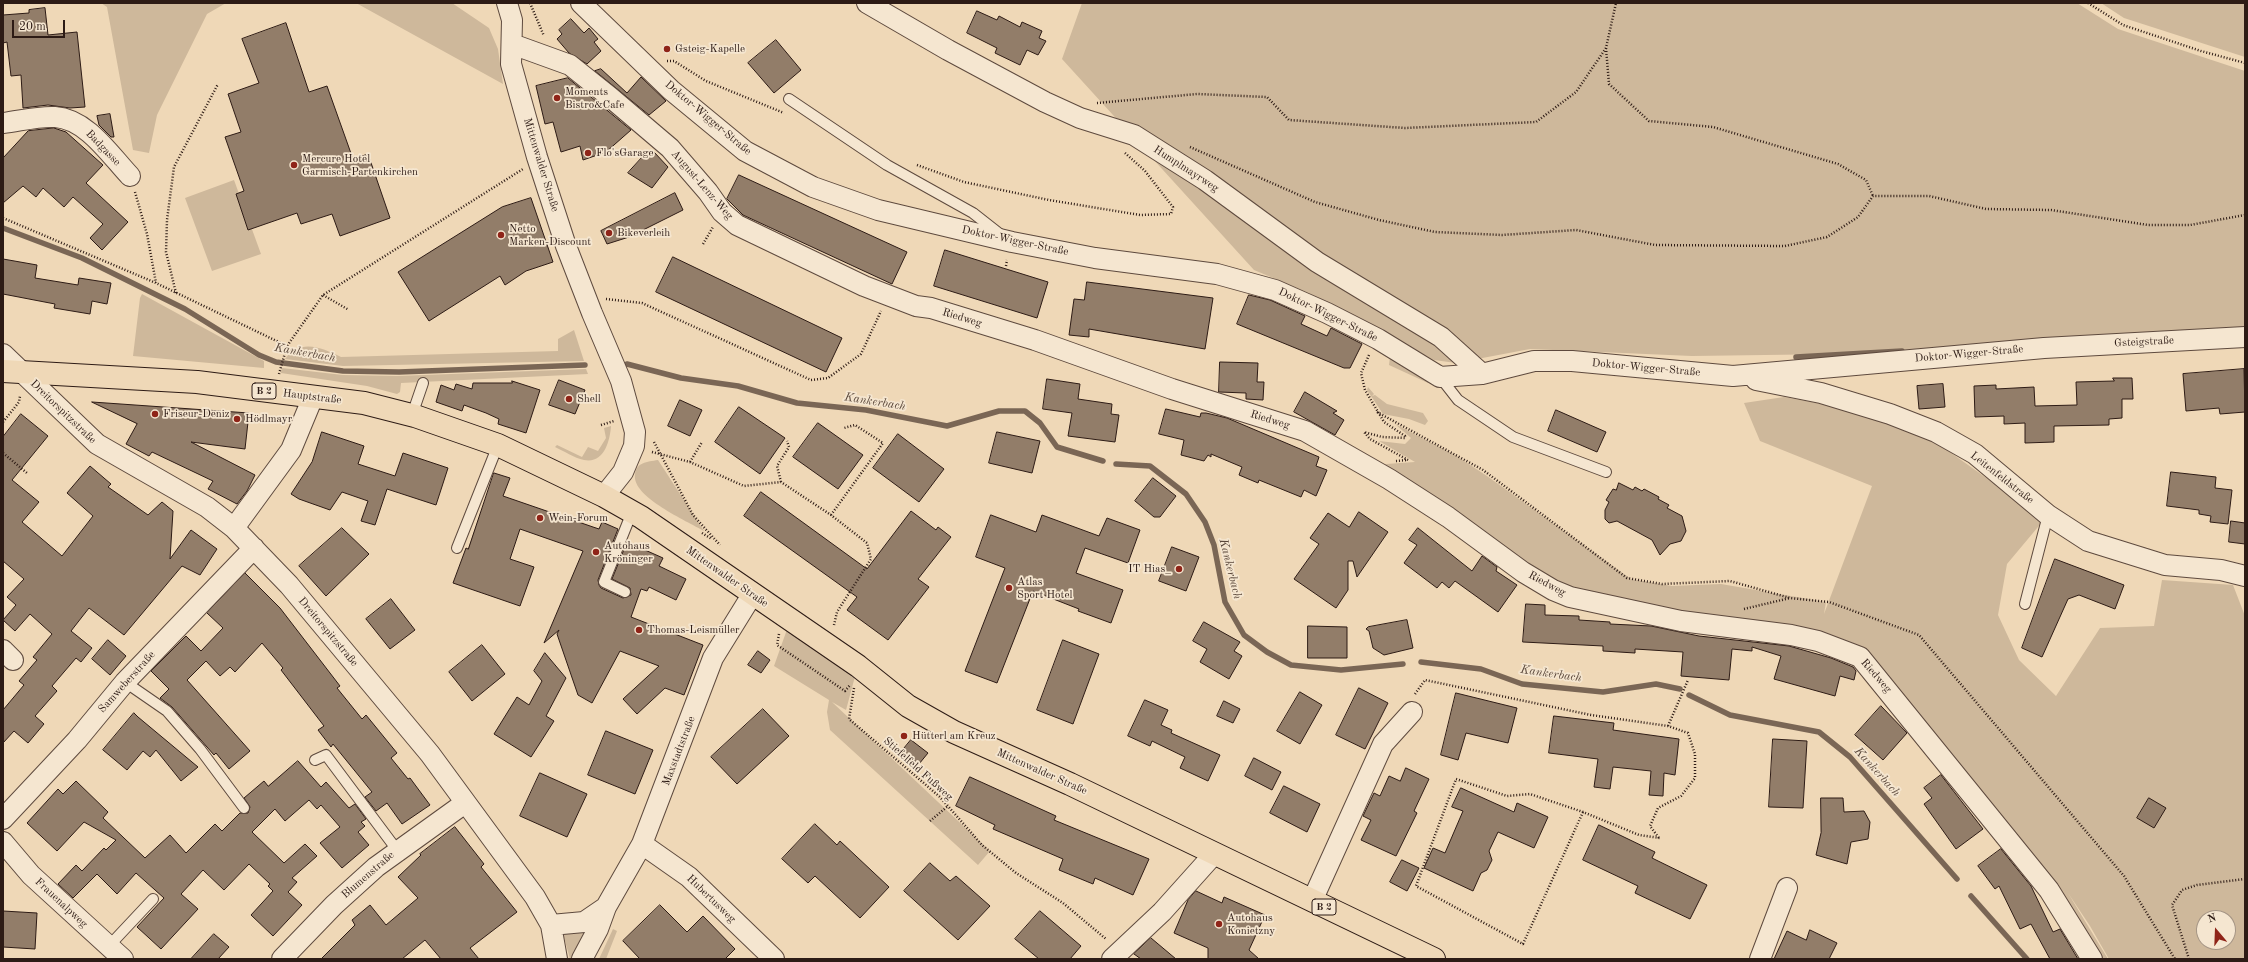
<!DOCTYPE html>
<meta charset="utf-8">
<style>
body{margin:0}
#map{position:relative;width:2248px;height:962px;overflow:hidden;background:#efd8b7;font-family:"Old Standard TT",serif}
canvas{display:block}
.frame{position:absolute;inset:0;border:4px solid #2d1b15;pointer-events:none}
.north{position:absolute;left:2196px;top:910px;width:40px;height:40px;box-sizing:border-box;background:#f5e6d0;border:1px solid #a59585;border-radius:50%;rotate:341deg;font-size:11px;font-weight:700;line-height:16px;text-align:center;color:#2d1b15}
.north::after{content:'';display:block;margin:auto;width:14px;height:18px;background:#8f2418;clip-path:polygon(50% 0,100% 100%,50% 72%,0 100%)}
.scale{position:absolute;left:12px;top:20px;width:53px;height:18px;box-sizing:border-box;border:2px solid #2d1b15;border-top:0;padding-left:5px;font-size:12px;line-height:14px;white-space:nowrap;color:#2d1b15;-webkit-text-stroke:3px #f5e6d0;paint-order:stroke}
</style>
<div id="map">
<canvas width="2248" height="962"></canvas>
<div class="frame"></div>
<div class="north">N</div>
<div class="scale">20 m</div>
</div>
<script>
const c = document.querySelector('canvas').getContext('2d');
c.lineJoin = 'round';
function fill(path, color) { c.fillStyle = color; c.fill(path, 'evenodd'); }
function strokePath(path, color, width, dash) { c.strokeStyle = color; c.lineWidth = width; c.lineCap = dash ? 'butt' : 'round'; c.setLineDash(dash || []); c.stroke(path); }
function label(font, color, halo, rows, align = 'center') {
  c.font = font + ' "Old Standard TT",serif'; c.lineWidth = 3.5; c.setLineDash([]); c.textBaseline = 'middle'; c.strokeStyle = halo; c.fillStyle = color; for (const [text, x, y, turn = 0] of rows) {
    c.save(); c.translate(x, y); c.rotate((+turn || 0) * Math.PI / 180); c.textAlign = isNaN(turn) ? turn : align; if (halo) c.strokeText(text, 0, 0); c.fillText(text, 0, 0); c.restore();
  }
}
fill(new Path2D(`
 M101,3H226L207,14L157,115L149,153L133,150L107,7Z
 M356,3H452L489,28L498,49L503,84Z
 M1082,3H2077L2118,29L2245,71V328L1837,354L1692,356L1530,349L1456,363L1434,360L1309,293L1254,270L1062,59Z
 M2101,3H2245V57L2124,18Z
 M234,180L261,254L212,271L185,198Z
 M142,294L264,361V368L133,356L140,298Z
 M574,330L584,361L343,366L285,359C301,338 322,348 341,357L558,351V339Z
 M1390,357L1431,377L1428,383L1389,365Z
 M282,368L343,375L397,376L586,369L588,374L401,383L400,392L397,394L367,386L281,373Z
 M1368,387L1374,394L1372,396L1375,395L1387,404L1423,413L1428,421L1425,425L1409,419L1383,414L1367,390Z
 M1784,397L1833,406L1893,421L1937,443L2019,501L2043,521L2007,564L1998,615L2019,660L2056,696L2100,628L2154,626L2162,580L2233,585L2245,616V959H2109L2090,926L2068,893L2108,959H2097L1866,653L1552,583L1372,465L1415,462L1379,441L1405,444L1411,438L1395,424L1455,455L1487,476L1631,579L1672,586L1721,584L1826,602L1824,614L1872,486L1760,441L1744,403ZM2204,918H2228V942H2204Z
 M611,426C610,441 604,464 584,460C574,458 564,451 555,447L557,445L582,457L588,447L598,451L606,438L604,428Z
 M658,460L704,531C687,521 632,497 635,475C636,462 647,462 658,460Z
 M790,621L857,669L846,710L832,702L990,851L978,865L830,730L827,712L829,700L774,666Z
 M590,925L578,959H570L562,930Z
 M613,929L617,931L606,959H599Z`), '#ceb89b');
strokePath(new Path2D(`
 M3,228L82,258L185,309L259,355L276,362L343,371L399,372L585,365
 M1796,357L1902,351
 M627,364L681,378L738,386L797,403L866,410L947,426L999,411H1025L1040,423L1057,447L1103,461
 M1116,464L1150,466L1186,494L1205,522L1214,545L1225,602L1244,635L1267,652L1291,665L1341,670L1403,664
 M1421,662L1481,669L1522,684L1603,692L1656,684L1680,689
 M1689,695L1730,715L1819,732L1850,757L1957,879
 M1971,896L2027,959`), '#7a6655', 5.5);
const building = new Path2D(`
 M45,8L48,35L77,32L85,107L70,108L48,105L23,108L21,75L11,76L7,42L3,43V15L29,13V10Z
 M977,11L997,20L999,16L1020,27L1022,22L1042,31L1039,38L1046,41L1038,55L1027,50L1020,65L995,53L997,48L967,33Z
 M571,19L584,33L589,28L598,39L594,42L601,51L587,64L569,53L557,39L562,34L559,30Z
 M286,23L309,92L327,86L353,159L368,154L390,218L340,236L332,214L301,224L297,213L248,230L236,194L244,191L225,137L241,132L228,94L259,83L242,39Z
 M776,40L801,70L774,93L748,63Z
 M601,69L627,93L641,77L666,101L649,115L595,71Z
 M568,78L631,130L606,152L583,160L580,146L561,152L553,122L545,124L536,86Z
 M110,114L114,137H111L99,125L97,116Z
 M54,128L66,132L103,165L86,183L128,222L102,250L90,238L103,224L73,197L64,207L43,188L36,197L23,186L3,203V158L28,131Z
 M648,151L654,152L668,167L652,188L628,173Z
 M739,175L907,252L892,284L743,215L727,199Z
 M675,193L683,210L629,237L607,244L601,231Z
 M531,198L553,262L526,271L505,285L500,276L429,321L398,272L502,207Z
 M945,250L1048,282L1037,318L934,286Z
 M673,257L842,338L826,372L656,292Z
 M3,259L37,265L35,278L78,285L79,278L111,283L107,304L92,301L90,314L54,308L55,304L3,294Z
 M1087,282L1213,298L1205,349L1089,329V337L1069,335L1074,299L1084,300Z
 M1249,295L1270,300L1305,316L1301,324L1327,336L1331,328L1362,344L1350,368H1344L1237,324Z
 M1220,362L1258,363L1257,382H1264L1263,400L1246,399V393L1219,392Z
 M2244,369L2245,412L2220,414L2219,408L2186,411L2183,374Z
 M2113,378H2132L2133,399H2122V418L2109,419V425L2054,426V442L2025,443V423L2004,424V416L1975,417L1974,386L1996,385V389L2034,387L2035,406L2077,405L2076,382L2114,381Z
 M1047,379L1080,384L1078,399L1112,404L1111,414L1119,415L1115,442L1068,436L1072,413L1043,409Z
 M559,380L585,390L575,414L549,405Z
 M512,381L540,390L526,433L498,424L499,419L486,413L464,405L462,411L436,402L441,385L454,390L456,384L472,389L473,383H512Z
 M1943,384L1945,407L1919,409L1917,386Z
 M1305,392L1337,411L1333,413L1344,420L1335,435L1294,412Z
 M680,400L702,410L690,436L668,426Z
 M92,402L249,413L245,449L191,442L255,475L247,491L237,504L208,489L213,481L152,452L149,456L126,444L137,424Z
 M739,407L785,438L760,474L715,442Z
 M1166,409L1200,417L1201,413H1206L1227,418L1319,457L1316,466L1327,470L1316,496L1304,490L1301,497L1259,480L1258,483L1239,475L1242,467L1211,454V457L1208,455L1204,461L1181,455L1184,440L1159,434Z
 M1556,410L1606,432L1597,452L1548,431Z
 M21,414L48,436L12,480L39,502L22,522L62,556L93,516L67,493L90,466L111,484L108,487L148,515L162,502L173,511L170,559L191,530L217,549L200,575L182,566L124,635L89,608L71,631L92,648L81,662L76,658L52,686L57,691L35,716L44,724L28,743L14,731L3,743V710L24,685L19,681L37,660L33,657L52,634L30,614L15,631L3,620L16,605L7,597L24,579L3,561V437Z
 M818,423L863,455L838,489L793,457Z
 M322,432L364,446L358,464L395,476L403,453L448,468L436,505L387,489L375,525L361,521L368,501L342,492L330,510L299,499L291,494L312,462Z
 M997,432L1040,441L1032,473L989,463Z
 M898,434L944,469L919,502L873,468Z
 M2171,472L2216,477L2215,488L2232,490L2228,524L2210,522L2211,516L2199,514V510L2167,506Z
 M494,473L510,478L503,496L593,527L599,529L602,522L618,529L598,580L599,585L601,588L623,598L631,595L630,588L612,579L627,542L663,558L659,566L686,579L676,600L649,587L647,591L641,589L631,617L703,645L684,695L665,688L637,714L623,699L659,666L620,651L592,703L578,695L557,634L559,630L544,643L583,551L520,529L510,559L534,567L520,606L453,583L466,548L468,549Z
 M1153,478L1176,496L1160,517H1154L1135,501Z
 M1619,483L1633,490L1635,487L1642,491L1644,489L1659,497L1658,499L1669,505L1667,508L1682,516L1686,531L1681,541L1670,544L1660,555L1652,540L1617,521L1609,523L1605,519V510L1609,502L1606,500L1613,489L1616,490Z
 M761,492L867,569L911,511L936,530L938,527L951,537L918,579L929,587L888,640L847,610L857,597L744,516Z
 M1359,512L1388,532L1357,577L1353,561H1348V590L1336,608L1294,579L1319,544L1310,538L1328,513L1349,527Z
 M991,515L1036,532L1042,515L1099,536L1107,518L1140,530L1128,563L1085,548L1076,573L1123,590L1111,623L1078,611L1079,609L1033,591L997,683L965,671L1005,568L976,557Z
 M2231,521L2245,523V544L2229,542Z
 M342,528L369,554L326,596L299,566Z
 M1418,528L1472,571L1482,556L1497,567L1496,571L1517,585L1498,612L1455,581L1449,588L1442,582L1437,588L1404,563L1417,545L1409,540Z
 M1172,547L1199,557L1186,591L1159,581Z
 M2055,559L2124,585L2115,609L2079,595L2068,599L2042,657L2022,648Z
 M245,573L280,608L340,686L337,688L362,719L366,715L397,753L391,758L408,779L410,778L430,805L402,824L387,803L376,811L365,797L372,792L333,744L331,747L318,730L324,726L281,670L283,668L262,643L235,672L230,667L220,676L206,661L187,680L250,751L229,769L216,753L214,755L172,707L160,698L169,689L151,671L186,636L201,651L223,628L207,613Z
 M391,599L415,630L390,649L366,619Z
 M1526,604L1545,605V615L1579,616V620L1610,622V624L1651,626L1699,636L1789,646L1831,658L1853,667L1856,671L1854,680L1840,676L1835,696L1774,679L1781,656L1752,647V651L1732,649L1729,680L1681,676L1683,652L1635,649V653L1603,651V646L1523,642Z
 M1407,620L1413,648L1384,655L1373,648L1369,631L1366,629L1368,627Z
 M1204,622L1240,642L1234,651L1242,656L1229,679L1200,662L1207,649L1193,641Z
 M1308,626L1347,627V658H1308Z
 M108,640L126,656L110,675L92,659Z
 M1063,640L1099,654L1073,724L1037,710Z
 M482,645L505,674L472,701L449,672Z
 M758,651L770,660L761,673L748,665Z
 M545,653L566,678L546,716L554,721L531,757L494,734L517,697L529,705L542,681L534,671Z
 M1359,688L1388,703L1365,749L1336,735Z
 M1300,692L1322,705L1300,744L1277,731Z
 M1456,693L1517,708L1508,743L1466,733L1458,760L1441,755Z
 M1145,700L1168,710L1161,725L1172,730L1171,733L1220,755L1208,781L1180,768L1185,757L1152,741L1150,746L1128,736Z
 M1224,701L1240,709L1233,723L1217,716Z
 M1881,706L1907,733L1883,760L1855,735Z
 M763,709L789,736L737,784L711,757Z
 M134,713L138,717L198,767L181,781L156,750L150,757L143,751L127,770L103,750Z
 M1554,716L1614,723L1613,730L1679,739L1675,775L1664,773L1663,796L1649,795L1651,771L1613,767L1610,789L1594,787L1598,759L1549,753Z
 M606,731L653,750L635,794L588,775Z
 M1773,739L1807,741L1803,808L1769,807Z
 M911,740L928,753L919,764L902,751Z
 M1254,758L1281,772L1272,790L1245,776Z
 M298,761L321,787L326,782L349,808L355,804L366,819L361,822L365,826L358,832L369,845L342,868L320,843L340,827L321,805L317,809L309,800L285,821L275,809L252,832L284,863L305,844L317,856L292,878L297,882L288,892L302,905L273,936L251,915L273,891L268,886L270,884L249,864L224,890L203,870L181,894L198,909L161,949L137,927L164,898L136,873L117,894L97,874L73,898L58,884L76,865L82,871L104,848L106,850L116,840L84,822L57,851L27,823L58,789L63,794L76,781L108,812L103,818L145,858L170,835L186,853L215,824L222,831L240,813H248L250,807L244,798L264,781L268,786Z
 M1406,768L1429,779L1414,811L1417,813L1396,856L1361,840L1371,820L1363,816L1374,793L1380,796L1389,776L1400,781Z
 M540,773L587,794L567,837L520,816Z
 M1941,775L1983,829L1956,849L1924,804L1932,798L1924,788Z
 M970,777L1056,816L1054,820L1149,859L1133,895L1095,878L1093,884L1059,870L1063,859L993,829L995,825L956,806Z
 M1284,786L1320,804L1307,832L1270,813Z
 M1461,788L1514,812L1517,803L1548,817L1534,848L1498,832L1489,851L1492,860L1487,870L1481,873L1473,891L1424,868L1433,848L1445,853L1463,811L1452,807Z
 M1821,798H1843L1844,812L1864,811L1870,822L1868,839L1851,842L1847,864L1816,855L1821,833Z
 M2149,798L2166,808L2154,828L2137,818Z
 M815,824L837,845L840,841L889,887L860,918L815,876L808,883L782,859Z
 M1599,825L1655,852L1652,858L1707,885L1690,919L1635,893L1638,886L1583,860Z
 M455,827L484,864L481,867L517,912L470,948L479,959H441L425,940L402,959H321L355,925L352,920L370,905L386,925L418,898L398,877L421,855L420,854Z
 M2001,849L2031,886L2053,932L2060,929L2078,959H2050L2031,924L2020,929L1999,886L1995,889L1978,866Z
 M1402,860L1419,868L1407,891L1390,882Z
 M930,863L950,881L956,876L990,906L958,940L904,891Z
 M1196,891L1222,903L1224,897L1265,915L1249,950L1259,959H1208V948L1174,933L1188,900Z
 M660,905L687,932L703,916L735,949L725,959H640L623,941Z
 M3,911L37,913L35,949L3,947Z
 M1040,911L1081,946L1070,959H1039L1015,939Z
 M1810,930L1837,943L1829,959H1774L1787,931L1806,940Z
 M214,934L229,947L218,959H191Z
 M1151,938L1176,959H1141L1134,954Z`);
fill(building, '#927d69');
strokePath(building, '#2d1b15', 1);
const lane = new Path2D(`
 M789,99L887,165L973,213L1001,235
 M1440,377L1458,400L1513,437L1606,472
 M412,415L423,383
 M457,548L498,445
 M625,592L604,582L632,512
 M2025,604L2048,515
 M125,682L167,711L200,749L244,808
 M315,760L326,755L397,850
 M108,947L153,899`);
const street = new Path2D(`
 M507,3L512,20L511,64L537,157L566,246L592,313L621,381L635,432L634,446L623,472L604,496
 M581,3L671,90L745,151L813,187L878,210L1012,242L1095,258L1217,274L1275,290L1327,313L1378,339L1440,377L1482,374L1534,361H1572L1733,376L2044,348L2245,337
 M867,3L948,50L1045,102L1080,118L1134,135L1205,180L1317,262L1441,337L1482,374
 M512,44L570,65L610,97L670,148L708,192L722,212L737,225L864,286L916,306L931,308L1035,340L1172,389L1305,431L1389,479L1448,517L1523,572L1553,590L1570,597L1681,621L1791,635L1818,641L1860,657L2049,890L2092,959
 M3,123C20,121 38,116 55,117C87,119 110,155 130,176
 M3,354L97,444L207,507L234,528L289,585L430,754L535,897L551,925L557,959
 M1756,380L1821,393L1890,414L1936,432L1975,454L2048,515L2088,541L2165,565L2221,570L2245,576
 M234,528L291,450L313,397
 M3,650L13,660
 M3,819L77,740L125,682L254,548
 M3,842L31,875L123,959
 M642,844L689,877L774,959
 M1312,901L1383,744L1412,712
 M551,925L584,922L606,907
 M282,959L334,905L376,867L465,803
 M582,959L598,929L606,907L642,844L713,658L752,595
 M1112,959L1162,912L1214,854
 M1760,959L1787,888`);
const primary = new Path2D(`
 M3,371L197,382L364,403L415,416L498,445L604,496L641,517L858,666L908,706L954,732L1070,784L1434,959`);
strokePath(lane, '#5e4a3e', 12);
strokePath(street, '#5e4a3e', 22);
strokePath(primary, '#2d1b15', 24);
strokePath(new Path2D(`
 M530,3L544,36
 M2088,3L2123,25L2201,51L2245,63
 M1606,48L1609,84L1649,121L1713,127L1838,164L1866,180L1873,196
 M667,61H674L706,81L784,113
 M1097,103L1197,94L1267,97L1289,120L1405,128L1536,122L1576,92L1606,48L1616,3
 M1190,147L1315,202L1379,220L1435,232L1502,235L1576,230L1655,245L1785,246L1827,237L1858,217L1873,196H1929L1986,209L2051,210L2148,225H2190L2245,215
 M917,165L964,182L1049,200L1140,215L1171,214L1173,207L1145,171L1125,153
 M135,192L147,234L156,283
 M3,218L156,283L287,346L323,295L523,169
 M703,244L713,227
 M1006,266L1007,260
 M176,293L166,252L167,220L174,167L218,84
 M323,295L349,310
 M606,299L642,303L811,380L828,378L861,354L881,311
 M1369,355L1361,373L1365,390L1384,422L1405,436V438L1382,437L1364,432L1370,439L1408,460
 M279,374L287,346
 M1377,412L1483,470L1627,578L1662,584L1730,581L1790,598L1829,602L1919,635L2124,876L2175,959
 M3,422L19,402L20,396
 M601,425L614,421
 M654,442L693,515L720,545
 M652,452L690,462L744,486L781,482L831,515L867,543L871,559L837,612L834,625
 M3,453L27,473
 M1396,461L1407,460
 M690,462L702,442
 M781,482L777,466L789,447L787,441
 M831,515L883,443L855,425L844,428
 M702,533L712,539
 M1744,609L1790,598
 M779,634L777,645L845,691L850,685
 M854,688L849,719L940,797L982,845L1016,873L1063,903L1106,939
 M1415,694L1425,680L1591,715L1668,726L1688,733L1695,754V778L1681,796L1658,808L1650,826L1659,838
 M1668,726L1688,680
 M1583,812L1523,944L1416,886L1456,779L1507,796L1530,794L1583,812L1639,835L1660,838
 M930,821L948,806
 M2189,959L2172,905L2182,890L2197,885L2245,879`), '#2d1b15', 2.5, [1, 2]);
strokePath(lane, '#f5e6d0', 10);
strokePath(street, '#f5e6d0', 20);
strokePath(primary, '#efd8b7', 22);
for (const [x, y, r, color] of [
 [667,49,4,"#8f2418"],
 [557,98,4,"#8f2418"],
 [588,153,4,"#8f2418"],
 [294,165,4,"#8f2418"],
 [609,233,4,"#8f2418"],
 [501,235,4,"#8f2418"],
 [569,399,4,"#8f2418"],
 [155,414,4,"#8f2418"],
 [237,419,4,"#8f2418"],
 [540,518,4,"#8f2418"],
 [596,552,4,"#8f2418"],
 [1179,569,4,"#8f2418"],
 [1009,588,4,"#8f2418"],
 [639,630,4,"#8f2418"],
 [904,736,4,"#8f2418"],
 [1219,924,4,"#8f2418"]
]) { const dot = new Path2D(); dot.arc(x, y, r, 0, 2 * Math.PI); c.fillStyle = color; c.fill(dot); strokePath(dot, '#f5e6d0', 1.5); }
for (const [x, y, w] of [
 [264,391,24],
 [1324,907,24]
]) { const box = new Path2D(); box.roundRect(x - w / 2, y - 8, w, 16, 3); c.fillStyle = '#f5e6d0'; c.fill(box); strokePath(box, '#2d1b15', 1); }
label('bold 10px', '#2d1b15', null, [
 ["B 2",264,391],
 ["B 2",1324,907]
]);
label('11px', '#2d1b15', '#f5e6d0', [
 ["Gsteig-Kapelle",675,49],
 ["Moments",565,92],
 ["Bistro&Cafe",565,105],
 ["Flo'sGarage",596,153],
 ["Mercure Hotel",302,159],
 ["Garmisch-Partenkirchen",302,172],
 ["Netto",509,229],
 ["Marken-Discount",509,242],
 ["Bikeverleih",617,233],
 ["Shell",577,399],
 ["Friseur-Deniz",163,414],
 ["Hödlmayr",245,419],
 ["Wein-Forum",548,518],
 ["Autohaus",604,546],
 ["Kröninger",604,559],
 ["IT Hias_",1171,569,"right"],
 ["Atlas",1017,582],
 ["Sport Hotel",1017,595],
 ["Thomas-Leismüller",647,630],
 ["Hütterl am Kreuz",912,736],
 ["Autohaus",1227,918],
 ["Konietzny",1227,931]
], 'left');
label('11px', '#2d1b15', '#f5e6d0', [
 ["Doktor-Wigger-Straße",708,118,40],
 ["Badgasse",103,148,46],
 ["Mittenwalder Straße",541,165,73],
 ["Humplmayrweg",1186,169,33],
 ["August-Lenz-Weg",702,185,49],
 ["Doktor-Wigger-Straße",1015,241,12],
 ["Doktor-Wigger-Straße",1328,315,26],
 ["Riedweg",962,318,17],
 ["Gsteigstraße",2144,342,-3],
 ["Doktor-Wigger-Straße",1969,354,-5],
 ["Doktor-Wigger-Straße",1646,368,5],
 ["Hauptstraße",312,397,7],
 ["Dreitorspitzstraße",63,412,44],
 ["Riedweg",1270,420,17],
 ["Leitenfeldstraße",2002,478,38],
 ["Mittenwalder Straße",727,577,35],
 ["Riedweg",1547,584,28],
 ["Dreitorspitzstraße",328,632,50],
 ["Riedweg",1876,676,49],
 ["Samweberstraße",127,682,-48],
 ["Maxstadtstraße",679,751,-69],
 ["Stiefelfeld Fußweg",918,769,42],
 ["Mittenwalder Straße",1042,772,24],
 ["Blumenstraße",368,875,-41],
 ["Hubertusweg",711,899,44],
 ["Frauenalpweg",61,903,43]
]);
label('italic 12px', '#5a473a', '#f5e6d0', [
 ["Kankerbach",305,353,10],
 ["Kankerbach",875,402,9],
 ["Kankerbach",1230,569,76],
 ["Kankerbach",1551,674,8],
 ["Kankerbach",1877,772,48]
]);
</script>
